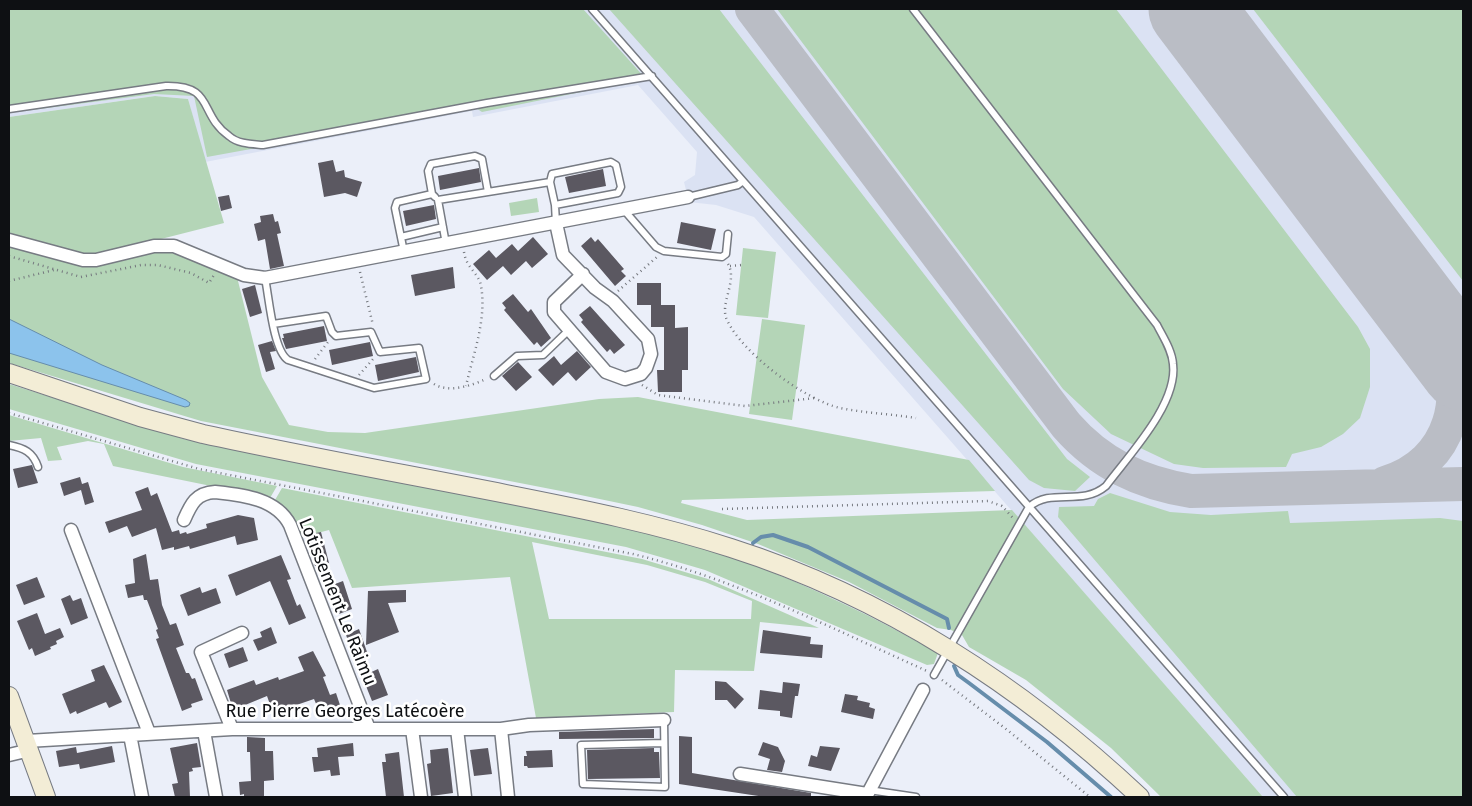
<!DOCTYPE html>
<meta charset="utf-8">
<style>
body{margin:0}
#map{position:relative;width:1472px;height:806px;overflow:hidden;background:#ebeff9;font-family:"Fira Sans",sans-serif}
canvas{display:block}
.frame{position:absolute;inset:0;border:10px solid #0e1013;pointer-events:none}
</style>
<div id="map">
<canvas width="1472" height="806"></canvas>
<div class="frame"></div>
</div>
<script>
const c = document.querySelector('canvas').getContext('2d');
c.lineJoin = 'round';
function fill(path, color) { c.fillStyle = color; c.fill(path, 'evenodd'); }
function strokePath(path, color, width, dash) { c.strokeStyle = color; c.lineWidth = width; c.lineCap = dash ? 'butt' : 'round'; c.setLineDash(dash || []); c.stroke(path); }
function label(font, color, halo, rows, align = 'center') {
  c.font = font + ' "Fira Sans",sans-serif'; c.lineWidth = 5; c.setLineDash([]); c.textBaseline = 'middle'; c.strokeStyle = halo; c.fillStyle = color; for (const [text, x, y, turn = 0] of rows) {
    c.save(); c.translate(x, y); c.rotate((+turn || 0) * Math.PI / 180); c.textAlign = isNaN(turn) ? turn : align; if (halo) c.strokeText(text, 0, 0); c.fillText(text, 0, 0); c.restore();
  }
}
fill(new Path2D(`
 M9,9H1463V797H1263L754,217L716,205L689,202L684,182L695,175L697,152L638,85L473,117L472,111L205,162L188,99L155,96L9,117Z`), '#dbe2f3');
fill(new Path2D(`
 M9,9H583L646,79L482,112L476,108L207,157L194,96L154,94L9,113Z
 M609,9H719L1067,459L1090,477L1075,491L1044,488L1029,480Z
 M777,9H1116L1358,327L1370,349V387L1360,418L1343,434L1321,447L1292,454L1286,467L1203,468L1174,464L1111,434L1063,389Z
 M1253,9H1463V281Z
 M155,96L188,99L224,223L98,255L76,253L9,234V117Z
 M537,198L539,212L511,216L509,203Z
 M9,245L85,266L150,251H172L237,277L262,377L289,425L328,432L365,433L599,399L638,397L969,460L995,491L682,500L681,503L747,520L1012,510L1263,797H1161L1111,748L1026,680L969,647L962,635L951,630L937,628L849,582L758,544L702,525L638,507L566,492L201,421L9,363Z
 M743,248L776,252L768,318L736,315Z
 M762,319L805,325L792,420L749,414Z
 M9,384L184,439L604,522C650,533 695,544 740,560C809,585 874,617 938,653L934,664L927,665L705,570L626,547L196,464L9,409Z
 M9,415L183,467L277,486L270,498L113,466L104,444L88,441L57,447L62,460L48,461L41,438L9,441Z
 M282,488L642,559L708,579L819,628L760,622L754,671L675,670L674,712L536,718L510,577L352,588L329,530L298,538L287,513L275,500ZM532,542L647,565L705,582L752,601L751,619H549Z
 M1110,493L1170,512L1211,515L1288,511L1290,523L1440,518L1463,521V797H1297L1058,517L1059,507L1094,506L1098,499Z`), '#b4d5b7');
const water = new Path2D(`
 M9,319L102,365L186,400L190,403L189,406L185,407L9,353Z`);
fill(water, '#8cc3ec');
strokePath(water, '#668dab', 1);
strokePath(new Path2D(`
 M753,543L761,537L773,535L808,547L947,619L949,628
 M954,666L958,675L969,683L1047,742L1111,797`), '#668dab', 4);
strokePath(new Path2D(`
 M752,9L1066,425C1100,464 1141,483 1191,491L1463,484
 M1385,483C1453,463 1470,392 1438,334`), '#babdc5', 34);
strokePath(new Path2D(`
 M1191,9L1463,368`), '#babdc5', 85);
fill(new Path2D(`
 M333,160L336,172L344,170L345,177L362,182L357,197L345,193L324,197L318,163Z
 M479,168L481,182L440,190L438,176Z
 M603,169L606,186L569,193L565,177Z
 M229,195L232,208L221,211L218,197Z
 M434,205L436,219L406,226L403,211Z
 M273,214L275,222L278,221L281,233L277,234L284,266L270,269L265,239L258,241L254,224L261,222L260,216Z
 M681,222L716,229L711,250L677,243Z
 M533,237L548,254L532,268L526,261L511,275L503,266L487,280L473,264L489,250L496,258L512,244L518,251Z
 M591,237L595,242L598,239L624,269L621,271L626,276L615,286L581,246Z
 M453,267L455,288L415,296L411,275Z
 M637,283H661V305H675V328L688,327V370H682V392H658L657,370H664V327H651V305H637Z
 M255,285L262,313L250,317L242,289Z
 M513,294L528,312L531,309L551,338L541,347L537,342L534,345L504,310L506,308L502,303Z
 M590,306L625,345L614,354L610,349L607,352L581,322L583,320L579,315Z
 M324,326L327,341L286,349L282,338H284L283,334Z
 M272,341L276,351L270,352L275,369L266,372L258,345Z
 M370,342L373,356L332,365L329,350Z
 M577,351L591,367L576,381L568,372L553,386L538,370L554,356L561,365Z
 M416,357L419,372L378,381L375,365Z
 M518,362L532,377L516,391L502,376Z
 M32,465L38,483L18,488L13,469Z
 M80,477L82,484L88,482L94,502L85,505L81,490L64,496L60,483Z
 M148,487L151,496L157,493L172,532L179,530L180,534L186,532L187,534L207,528L206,524L238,515L254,518L258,540L237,545L235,536L190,549L189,546L174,550V547L162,550L156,528L132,537L127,526L109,533L105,522L142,510L135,492Z
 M321,532L329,563L315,566L307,543L313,542L311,534Z
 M146,554L150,580L158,579L162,605L170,625L176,623L184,645L176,648L186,673H189L192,679L195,678L203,700L191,704L192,707L182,711L156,639L159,638L156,630L158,629L147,600H144L143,595L128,598L125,585L135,583L133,559Z
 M281,555L291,579L287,580L297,606L300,604L306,618L289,625L270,581L236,596L228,575Z
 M37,577L45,597L24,605L16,585Z
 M343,581L352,609L339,614L336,607L334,608L327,587Z
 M200,587L202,593L216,588L221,603L188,616L180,595Z
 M406,590V602L388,603L399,632L366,645L368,591Z
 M70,595L73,601L81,598L88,618L71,625L61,599Z
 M37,613L45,634L60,628L64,637L56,641L57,644L50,647L51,649L35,656L32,648L29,650L17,621Z
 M271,627L277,643L258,651L253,640L262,637L260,632Z
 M359,629L367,652L354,657L346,635Z
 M763,630L811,637L810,644L823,645L822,658L760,653Z
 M243,647L248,661L229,668L224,654Z
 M313,651L326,676L323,677L330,695L336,693L340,705L320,713L314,699L273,713L267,696L233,710L227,690L254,680L256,685L278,677L279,680L304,671L298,657Z
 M104,665L122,702L109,708L106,702L77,714L76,711L70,714L62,694L95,681L91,670Z
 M378,669L388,695L372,701L364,681L369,679L367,674Z
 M715,681L726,682L744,699L735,709L727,700H715Z
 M783,682L800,684L798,696H795L792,718L780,716V711L758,709L760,690L782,693Z
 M845,694L858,696L857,700L870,703L869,707L875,709L873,719L841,712Z
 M654,729V738L559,739V732Z
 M679,736L692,737V773L811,793V797H765L679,784Z
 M247,737L265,738V751H273L274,780L264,781V797H244V794L240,795L239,782L251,781L250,752H247Z
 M763,742L778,747L785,761L782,772L767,770L770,759L758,755Z
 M197,743L201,767L192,768L193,771L189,772L190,797H175L172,784L178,783L170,748Z
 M353,743L354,756L338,757L340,775L331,776L330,770L314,772L312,757H318L317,748Z
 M112,746L115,762L80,769L79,764L59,767L56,751L76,747L77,753Z
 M820,746L840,748L831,771L808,766L811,755L817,757Z
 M448,748L453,793L431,796L427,764L431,763L430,750Z
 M488,748L492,774L474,776L470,750Z
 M654,748V752H659L660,778L588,779L587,750Z
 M552,750L553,767L528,768L527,766H524V756H527L526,751Z
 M399,752L404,797H386L382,762H386L385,754Z`), '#5b5861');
const lane = new Path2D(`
 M592,9L1284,797
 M913,9L1157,325C1163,337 1172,350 1173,364C1178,404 1129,455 1106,486C1081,507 1052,487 1029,507L934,675
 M9,109L166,86C215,85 198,114 229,136C238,144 251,144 263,145L487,103L652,76
 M550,182L552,174L611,162L616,165L621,187L618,193L555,205
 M432,194L428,171L431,164L475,156L482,159L488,192
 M688,197L738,185L743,181
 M624,210L656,247L664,251L722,257L726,254L728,234
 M401,237L443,227
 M446,244L438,200L550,182L555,205L556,223
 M404,252L395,208L397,202L432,194L435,197
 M265,278C269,297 273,350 288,360L374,388L426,379L419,348L380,352L371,332L336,336L332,332L326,316L273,324
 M494,376L517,356L543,355L569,330
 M9,445C24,448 33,452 38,467
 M664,720L665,787L583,784L581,745L664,743
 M869,790L916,797`);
const street = new Path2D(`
 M556,223L563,255L595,288L613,301L648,339L651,354L646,368L641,374L625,379L606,372L554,312V302L583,274
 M9,240L83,260H96L154,246H174L244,275L265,278L688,197
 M184,520C191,504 196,493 215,492C242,495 276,498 290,525L369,729
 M71,530L149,733
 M232,729L201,652L242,633
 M412,729L421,797
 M457,729L465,797
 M501,729L508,797
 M204,731L216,797
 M130,735L142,797
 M27,741L232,729H501L529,725L664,720
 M9,755L30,750
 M740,774L867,794
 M866,797L923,690`);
const secondary = new Path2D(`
 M9,373L140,417L203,434C304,456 405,474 506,494C582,509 657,524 731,548C885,597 1023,687 1140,797
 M9,696L46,797`);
strokePath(lane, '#777b83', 9);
strokePath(street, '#777b83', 15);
strokePath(secondary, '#777b83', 20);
strokePath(new Path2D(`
 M464,252C466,268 479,273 481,286C487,319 473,355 466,386
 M9,256L81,277L141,265H158L191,273L209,283L214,275
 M728,264C738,281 719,304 727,320C742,353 805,400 840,408C865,413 891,414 916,418
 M730,266L742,265
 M360,272L373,325
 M9,281L54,270
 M618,291L657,257
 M315,359L328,342
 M359,375L374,358
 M434,384C448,393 471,386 486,379
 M642,385L658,395L745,406L815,398
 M9,413L199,469L633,554C735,579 831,628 927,671
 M722,509L988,501L1002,506L1013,518
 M942,680L1006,729L1090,797`), '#75787e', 2.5, [1, 4]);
strokePath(lane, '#fff', 6);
strokePath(street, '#fff', 12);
strokePath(secondary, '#f3edd6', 18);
label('18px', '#0e1013', '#fff', [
 ["Lotissement Le Raimu",337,602,68],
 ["Rue Pierre Georges Latécoère",345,712]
]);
</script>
